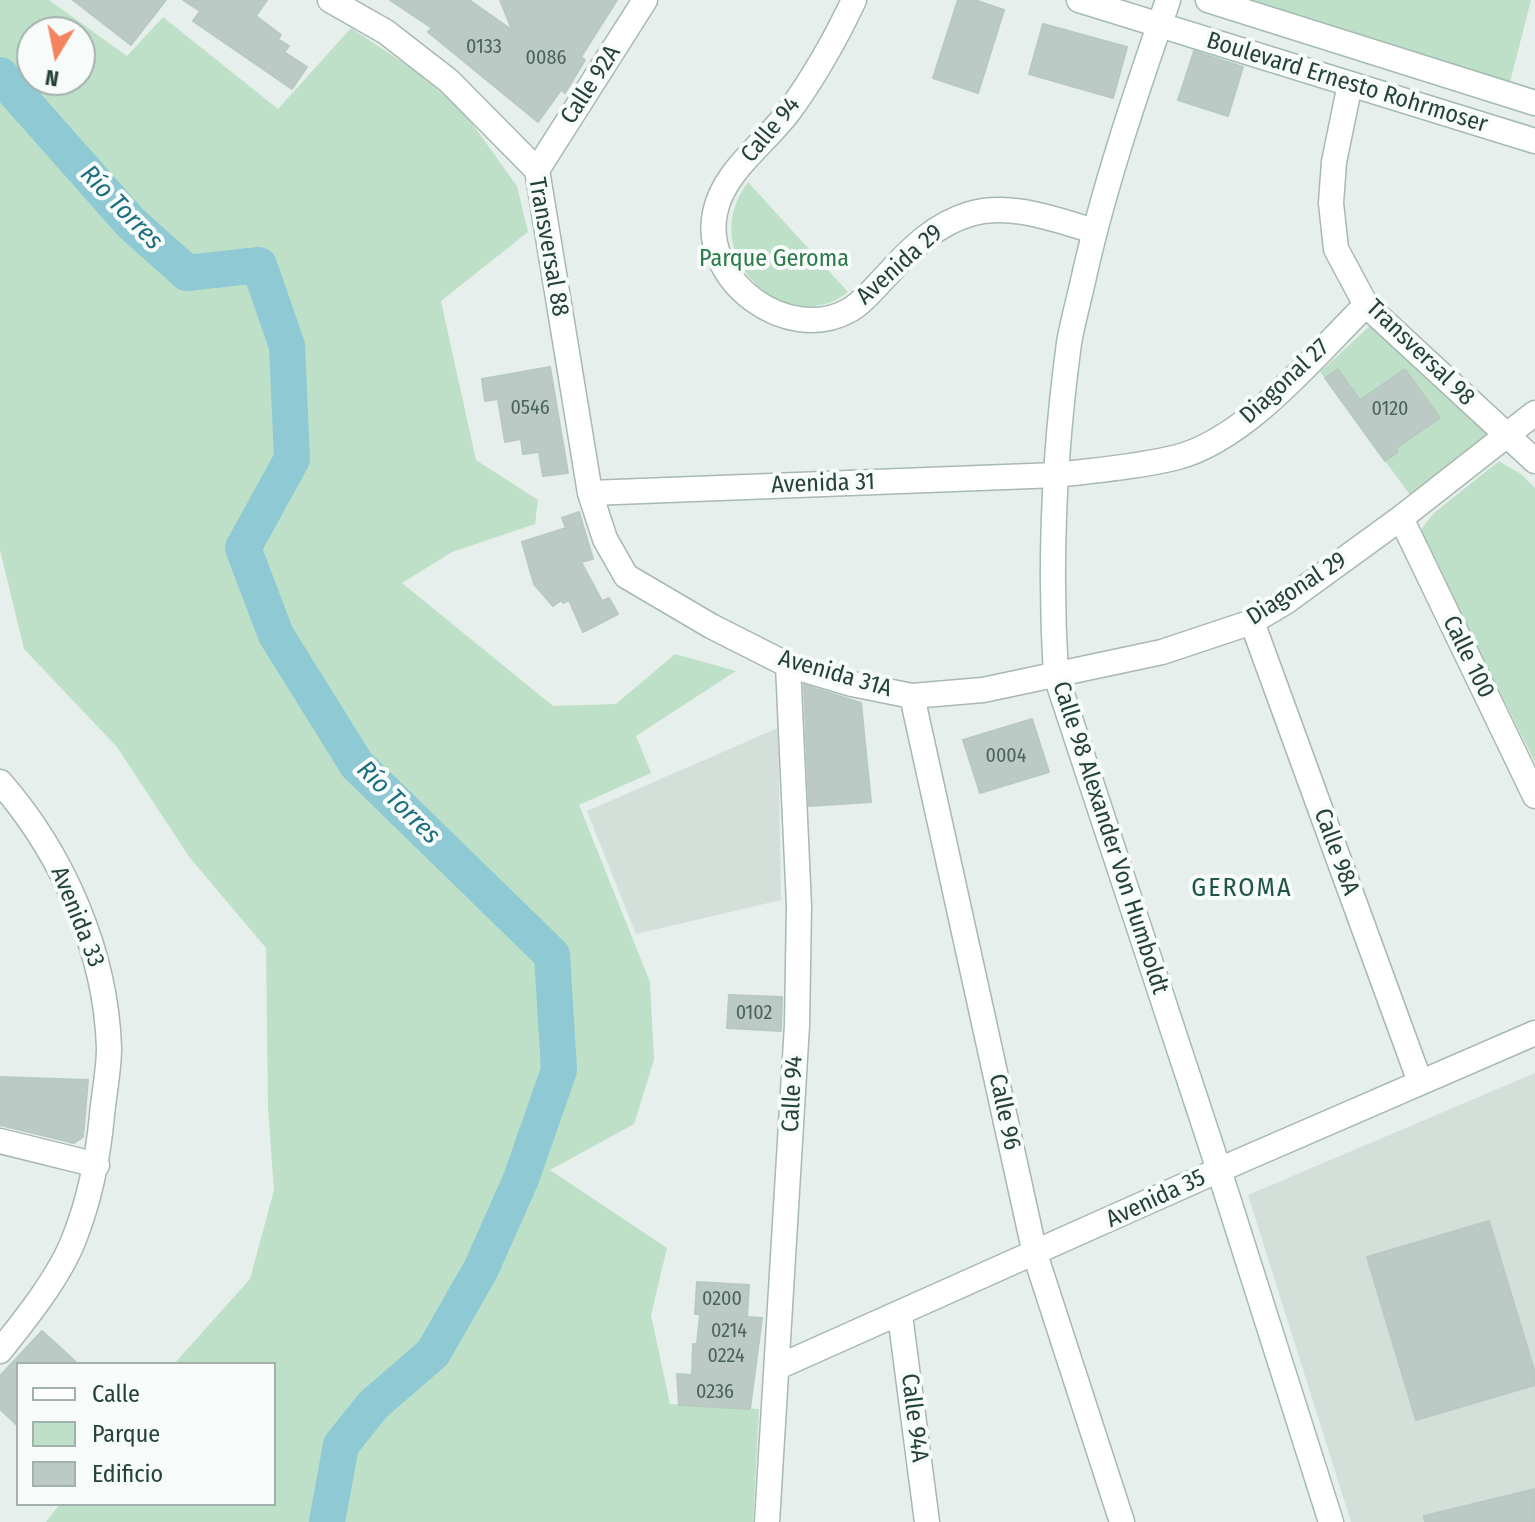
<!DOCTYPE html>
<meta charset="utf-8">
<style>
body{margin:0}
#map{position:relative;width:1535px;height:1522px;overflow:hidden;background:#e6efeb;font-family:"Fira Sans Condensed",sans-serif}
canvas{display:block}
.legend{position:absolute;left:16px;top:1362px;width:260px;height:144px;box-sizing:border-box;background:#f7fbf9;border:2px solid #a3b1ad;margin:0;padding:10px 14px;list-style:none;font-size:24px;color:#24423a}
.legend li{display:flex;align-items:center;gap:16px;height:40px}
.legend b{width:40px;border:2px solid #a3b1ad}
.north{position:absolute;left:16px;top:16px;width:80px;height:80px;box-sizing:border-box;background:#f7fbf9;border:2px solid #a3b1ad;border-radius:50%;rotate:190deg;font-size:22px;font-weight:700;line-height:32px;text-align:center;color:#24423a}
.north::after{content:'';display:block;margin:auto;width:28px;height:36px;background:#f4845f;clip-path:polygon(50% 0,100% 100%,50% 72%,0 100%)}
</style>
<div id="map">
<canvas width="1535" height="1522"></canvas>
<ul class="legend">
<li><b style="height:10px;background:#fff"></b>Calle</li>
<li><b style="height:22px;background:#bfe0c8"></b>Parque</li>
<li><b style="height:22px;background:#bbcac4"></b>Edificio</li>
</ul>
<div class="north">N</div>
</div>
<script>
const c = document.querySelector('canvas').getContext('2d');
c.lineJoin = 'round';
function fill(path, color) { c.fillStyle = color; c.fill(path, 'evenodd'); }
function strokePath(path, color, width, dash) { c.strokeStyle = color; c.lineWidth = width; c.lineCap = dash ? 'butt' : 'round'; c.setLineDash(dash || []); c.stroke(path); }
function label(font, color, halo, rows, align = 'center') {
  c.font = font + ' "Fira Sans Condensed",sans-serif'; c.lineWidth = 8; c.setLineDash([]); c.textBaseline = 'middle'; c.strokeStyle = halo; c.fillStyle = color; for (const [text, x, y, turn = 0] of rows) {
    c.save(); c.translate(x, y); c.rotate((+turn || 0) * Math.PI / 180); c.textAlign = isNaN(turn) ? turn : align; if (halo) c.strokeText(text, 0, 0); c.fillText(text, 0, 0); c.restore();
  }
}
fill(new Path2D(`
 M778,728L781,900L636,934L587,811Z
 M1535,1073V1522H1351L1248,1195Z`), '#d4dfda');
fill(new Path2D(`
 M0,0H49L127,56L163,17L278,109L351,28L414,70L463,111L517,186L528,232L441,301L476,460L538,500L535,524L452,552L402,583L553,706L616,704L675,654L736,671L636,736L651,773L579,805L650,982L654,1060L634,1124L550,1170L667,1248L651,1315L670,1404L759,1409L753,1522H46L60,1504H274V1364H174L250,1279L274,1190L268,1108L266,948L190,858L117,747L24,649L0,550ZM32,32H80V80H32Z
 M1242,0H1531L1510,82Z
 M748,182L848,292C787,341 693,255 748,182Z
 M1376,320L1495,434L1411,496L1385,461L1398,452L1396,448L1440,417L1406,369L1360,400L1338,369L1325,378L1320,372Z
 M1499,461L1521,474L1535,488V762L1419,532L1434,513Z`), '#bfe0c8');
strokePath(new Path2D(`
 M0,75L131,223L187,273L259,265L287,346L292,459L243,548L276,635L357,765L552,955L559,1070L521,1179L481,1269L433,1353L373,1405L341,1445L327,1522`), '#8ec9d4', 36);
const building = new Path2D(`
 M73,0H166L131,45Z
 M183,0H267L256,16L281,35L278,39L289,46L284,52L307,67L292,89L193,21L200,11Z
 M390,0H469L512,30L500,0H617L581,57L585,60L565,93L561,90L538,122L428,32L432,28Z
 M958,0H975L1004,10L978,93L933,78Z
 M1043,24L1127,47L1113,98L1029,74Z
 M1194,51L1243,67L1228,116L1178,100Z
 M550,367L568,473L543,476L539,452L523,454L521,439L505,442L498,399L485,401L482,379Z
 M1338,369L1360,400L1405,369L1440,418L1396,448L1398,452L1385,461L1325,378Z
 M579,512L593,559L581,562L602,601L609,598L618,614L583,632L569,600L563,603L561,600L553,606L534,584L522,542L566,528L562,518Z
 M804,685L861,703L871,802L809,806Z
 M1032,719L1049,772L980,793L963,740Z
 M729,995L782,997L781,1031L727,1028Z
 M0,1077L88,1080L83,1137L74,1143L0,1125Z
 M1489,1221L1535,1373V1385L1416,1420L1367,1257Z
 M697,1282L749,1285L747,1317L762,1318L750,1409L679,1405L677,1374L692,1375L693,1344H697L700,1314H695Z
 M42,1331L78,1364H18V1426L0,1409V1376Z
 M1535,1489V1522H1425L1424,1516Z`);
fill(building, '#bbcac4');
strokePath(building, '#b8c9c2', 2);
const street = new Path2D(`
 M330,0L386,32L449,81L537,170L590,493L605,539L626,576L711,626L788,665L852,684L912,696L983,690L1162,652L1252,622L1284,603L1401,518L1535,413
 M854,0C836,38 814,77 790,110C766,143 723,171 715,213C701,281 787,344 848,311C863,303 876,286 888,274C911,248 936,224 970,214C1012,202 1055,220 1095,231
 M1350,84L1334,162L1331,203L1336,249L1366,305L1535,461
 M537,170L645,0
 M590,493L1057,475C1097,470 1138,467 1178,457C1248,438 1315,355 1366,305
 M1401,518L1535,796
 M1252,622L1420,1082
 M912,696L1035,1254L1122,1522
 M0,782C63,854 106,952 109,1048C109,1070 104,1093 102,1115C98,1158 90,1199 74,1239C60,1276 25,1320 0,1351
 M0,1141L97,1165
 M900,1315L927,1522
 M778,1367L1219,1170L1535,1033
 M767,1522L797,1025L799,906L788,665`);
const secondary = new Path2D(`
 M1079,0L1535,141
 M1168,0C1137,90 1106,180 1085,272C1080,296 1073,320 1069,343C1054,454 1049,565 1056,676L1219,1170L1331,1522
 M1208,0L1535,103`);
strokePath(street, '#a8b8b2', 27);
strokePath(secondary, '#a4bbb3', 27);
strokePath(street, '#fff', 24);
strokePath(secondary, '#fff', 24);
label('20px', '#4a645c', null, [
 ["0133",484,47],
 ["0086",546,58],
 ["0546",530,408],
 ["0120",1390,409],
 ["0004",1006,756],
 ["0102",754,1013],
 ["0200",722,1299],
 ["0214",729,1331],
 ["0224",726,1356],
 ["0236",715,1392]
]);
label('24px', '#24423a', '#f7fbf9', [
 ["Boulevard Ernesto Rohrmoser",1347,83,17],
 ["Calle 92A",591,85,-57],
 ["Calle 94",771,130,-50],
 ["Transversal 88",548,247,80],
 ["Avenida 29",900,265,-42],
 ["Transversal 98",1420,353,44],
 ["Diagonal 27",1285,382,-43],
 ["Avenida 31",823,484,-2],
 ["Diagonal 29",1297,589,-33],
 ["Calle 100",1468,657,64],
 ["Avenida 31A",835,674,16],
 ["Calle 98 Alexander Von Humboldt",1110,838,72],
 ["Calle 98A",1336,852,70],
 ["Avenida 33",77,917,68],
 ["Calle 94",793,1094,-87],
 ["Calle 96",1004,1112,78],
 ["Avenida 35",1156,1199,-25],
 ["Calle 94A",914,1418,83]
]);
label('24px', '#2d7a4b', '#f7fbf9', [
 ["Parque Geroma",774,259]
]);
label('italic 26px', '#1c6f80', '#f7fbf9', [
 ["Río Torres",121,208,46],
 ["Río Torres",398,803,45]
]);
c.letterSpacing = '2px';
label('26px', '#1f5548', '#f7fbf9', [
 ["GEROMA",1242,889]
]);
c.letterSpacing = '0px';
</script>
